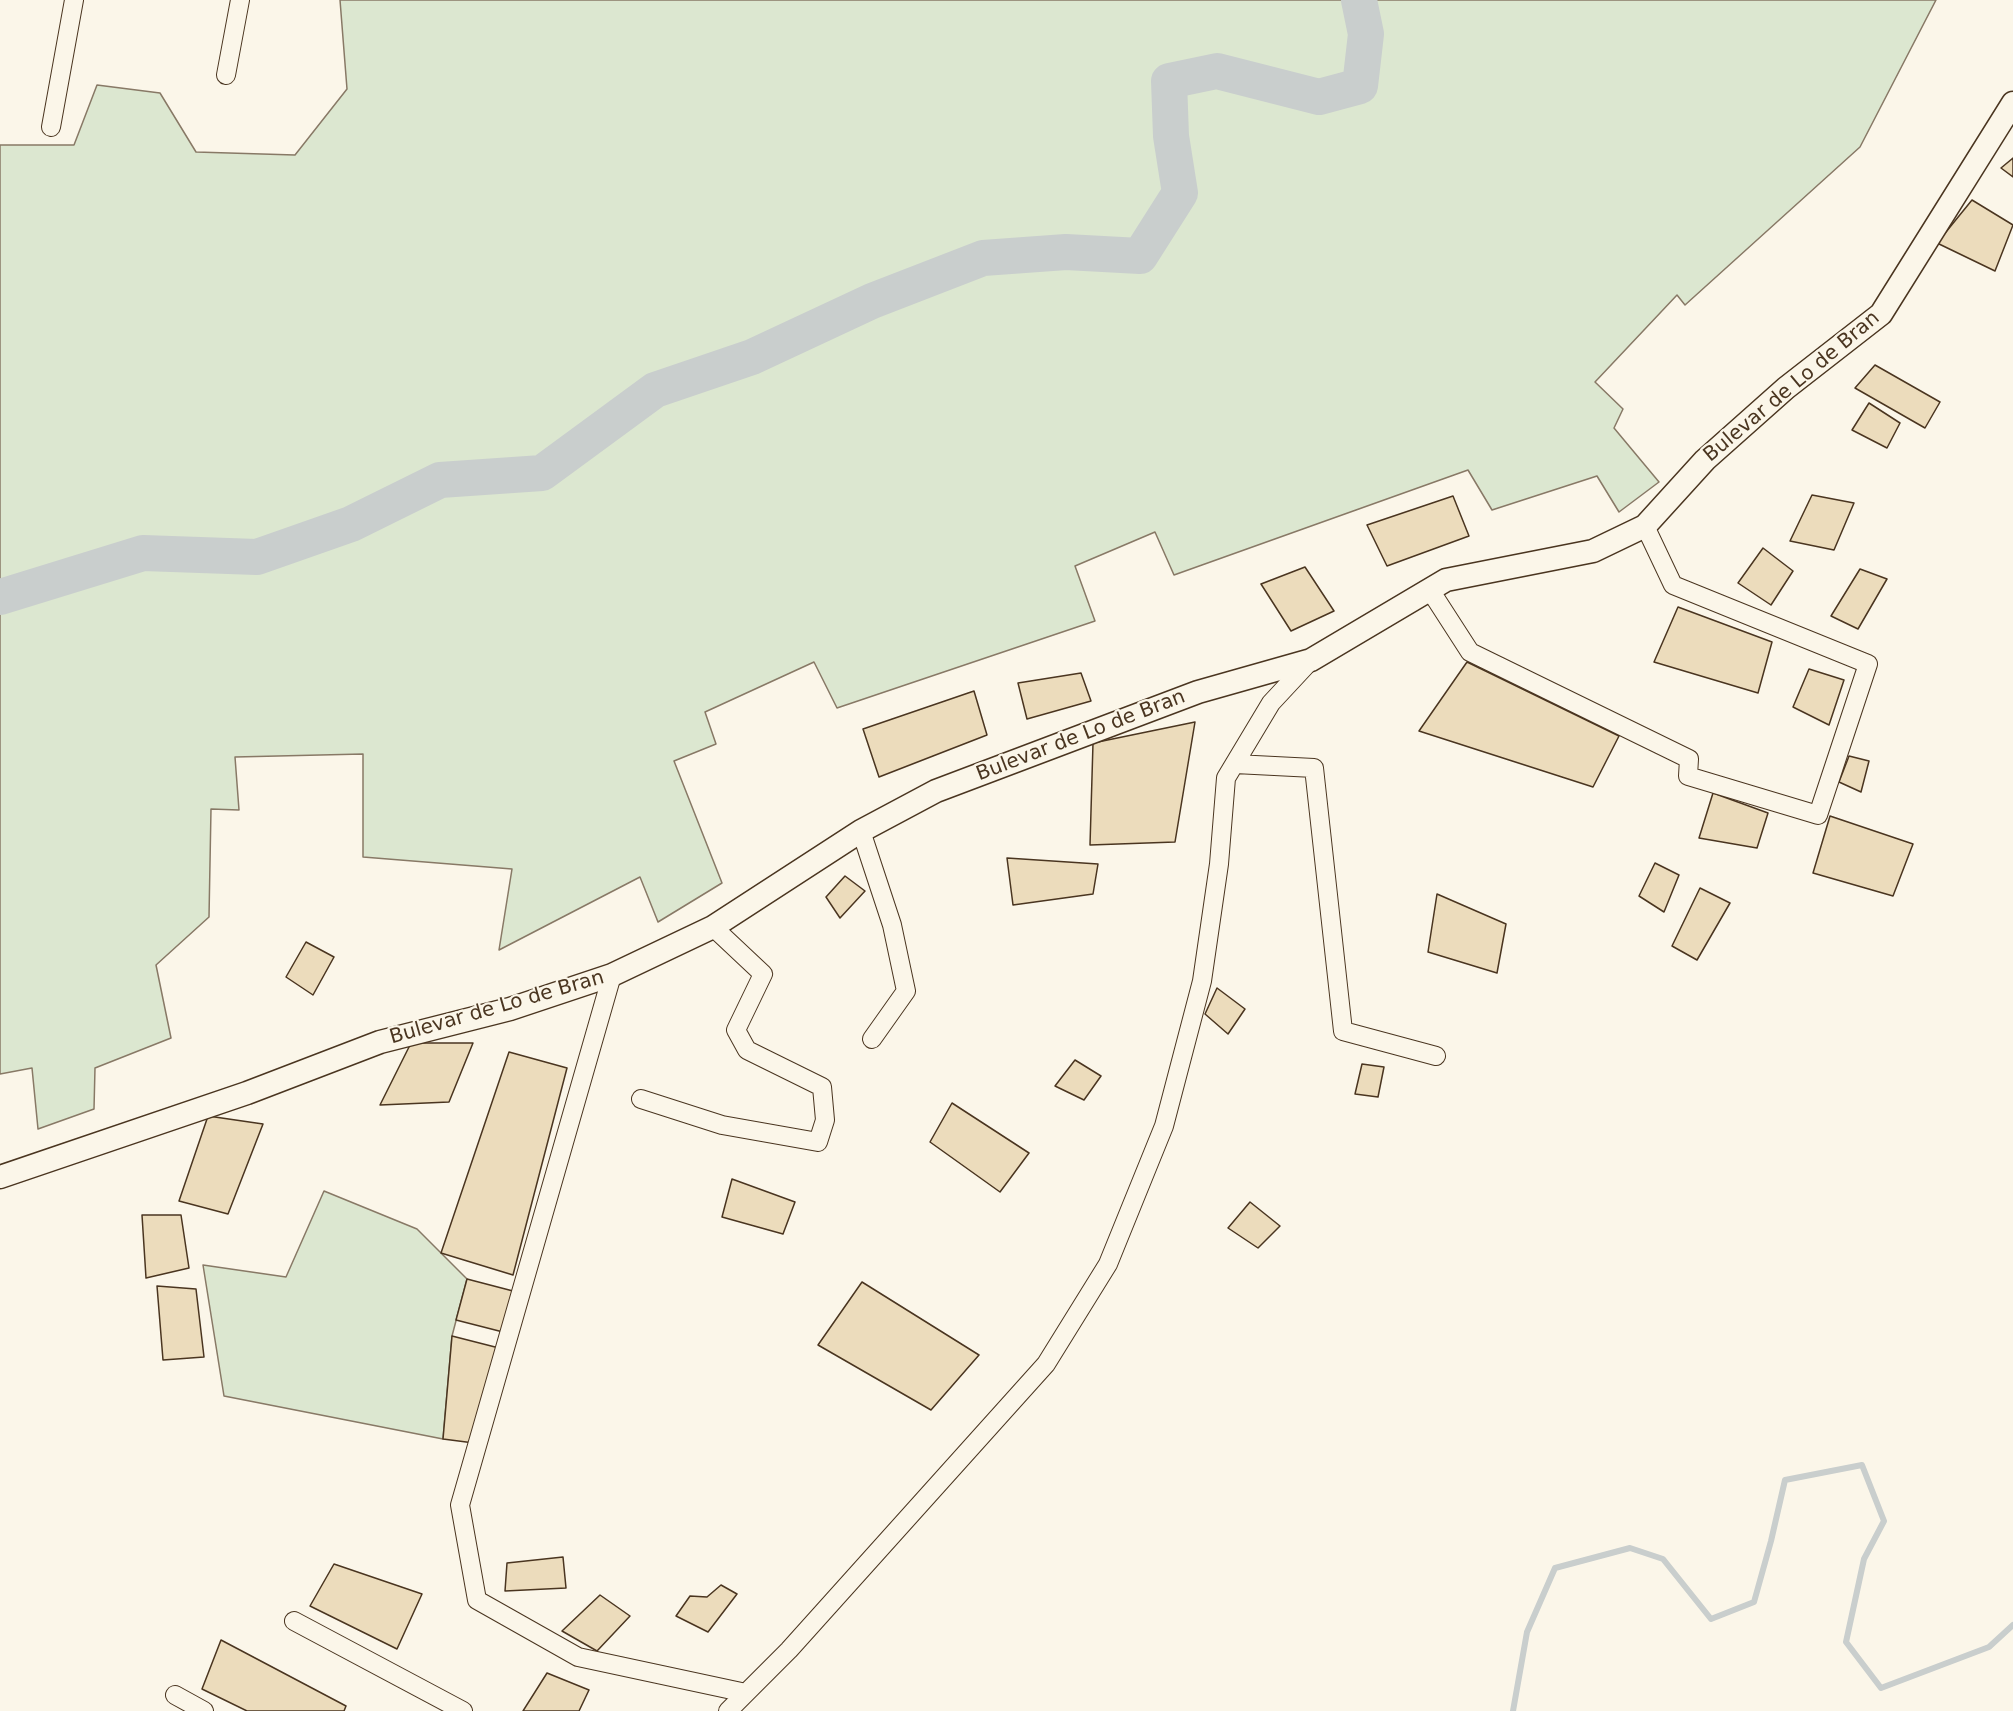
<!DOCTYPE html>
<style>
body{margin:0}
canvas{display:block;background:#fbf6e9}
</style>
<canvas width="2013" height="1711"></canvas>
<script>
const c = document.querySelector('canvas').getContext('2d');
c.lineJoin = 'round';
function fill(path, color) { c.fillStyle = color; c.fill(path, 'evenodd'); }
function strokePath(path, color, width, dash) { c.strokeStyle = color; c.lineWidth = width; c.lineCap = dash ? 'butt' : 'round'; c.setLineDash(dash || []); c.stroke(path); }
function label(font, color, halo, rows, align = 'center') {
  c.font = font + ' "DejaVu Sans",sans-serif'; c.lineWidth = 4.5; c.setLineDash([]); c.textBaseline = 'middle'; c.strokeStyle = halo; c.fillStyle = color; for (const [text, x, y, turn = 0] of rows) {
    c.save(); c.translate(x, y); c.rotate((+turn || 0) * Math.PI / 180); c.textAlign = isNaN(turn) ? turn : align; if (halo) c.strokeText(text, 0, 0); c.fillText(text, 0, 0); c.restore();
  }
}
const green = new Path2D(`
 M340,0H1936L1860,147L1685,305L1677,295L1595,382L1623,409L1614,428L1659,482L1619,512L1597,476L1492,510L1468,470L1174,575L1155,532L1075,566L1095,621L837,708L814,662L705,712L716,744L674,761L722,883L658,922L640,877L499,950L512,869L363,857V754L235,757L239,810L211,809L209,917L156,965L171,1038L95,1068L94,1109L38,1129L32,1068L0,1074V145H74L97,85L160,93L196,152L295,155L347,89Z
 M324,1191L417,1229L467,1279L452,1336L443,1439L224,1396L203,1265L286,1277Z`);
fill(green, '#dce7d0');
strokePath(green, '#887966', 1.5);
strokePath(new Path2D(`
 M1513,1711L1527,1632L1555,1568L1630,1548L1663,1559L1711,1619L1754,1602L1771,1541L1785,1480L1862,1465L1884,1521L1864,1559L1846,1642L1881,1688L1989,1647L2013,1625`), '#c9cecd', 6);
strokePath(new Path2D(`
 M0,597L143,553L257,557L351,524L440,480L542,473L655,390L752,357L872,301L983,258L1066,252L1140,256L1180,193L1171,136L1169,81L1217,71L1319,97L1360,86L1366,34L1359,0`), '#c9cecd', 36);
const building = new Path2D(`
 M2013,158V177L2001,168Z
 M1972,200L2013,225L1995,271L1937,243Z
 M1875,365L1940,402L1925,428L1855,388Z
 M1869,403L1900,423L1887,448L1852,430Z
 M1812,495L1854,503L1834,550L1790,541Z
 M1453,496L1469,536L1387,566L1367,525Z
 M1763,548L1793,571L1771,605L1738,583Z
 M1305,567L1334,611L1291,631L1261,584Z
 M1860,569L1887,579L1858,629L1831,616Z
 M1678,607L1772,642L1758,693L1654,662Z
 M1467,662L1619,736L1593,787L1419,731Z
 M1809,669L1844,680L1829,725L1793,707Z
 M1081,673L1091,701L1027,719L1018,683Z
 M974,691L987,735L879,777L863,729Z
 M1195,722L1175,842L1090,845L1093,743Z
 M1849,756L1869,761L1861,792L1839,782Z
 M1713,793L1768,813L1757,848L1699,838Z
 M1830,816L1913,844L1893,896L1813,873Z
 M1007,858L1098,864L1093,894L1013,905Z
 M1655,863L1679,875L1664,912L1639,896Z
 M845,876L865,891L840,918L826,897Z
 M1700,888L1730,903L1697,960L1672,946Z
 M1437,894L1506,924L1497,973L1428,952Z
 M306,942L334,957L313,995L286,977Z
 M1217,988L1245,1009L1228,1034L1205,1014Z
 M411,1043H473L449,1102L380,1105Z
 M509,1052L567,1068L513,1275L441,1253Z
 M1075,1060L1101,1076L1084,1100L1055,1086Z
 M1362,1064L1384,1067L1378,1097L1355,1094Z
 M952,1103L1029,1153L1000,1192L930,1142Z
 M208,1116L263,1124L228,1214L179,1201Z
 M732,1179L795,1202L783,1234L722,1217Z
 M1250,1202L1280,1226L1258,1248L1228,1228Z
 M142,1215H181L189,1268L146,1278Z
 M467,1279L513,1291L503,1332L456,1320Z
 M862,1282L979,1355L931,1410L818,1345Z
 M157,1286L196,1289L204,1357L163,1360Z
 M452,1336L499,1348L474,1443L443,1439Z
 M563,1557L566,1588L505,1591L507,1563Z
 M334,1564L422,1594L397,1649L310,1606Z
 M721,1585L737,1594L708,1632L676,1616L690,1596L707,1597Z
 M600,1595L630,1616L597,1651L562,1631Z
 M221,1640L346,1706L344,1711H247L202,1689Z
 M547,1673L589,1690L579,1711H523Z`);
fill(building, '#ecdcbc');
strokePath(building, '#4a3520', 1.5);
const minor = new Path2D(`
 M226,75L240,0
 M51,127L74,0
 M1430,590L1470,652L1689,759L1688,776L1818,815L1868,664L1673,585L1645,526
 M1235,764L1314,768L1343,1031L1436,1056
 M861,831L892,925L906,991L872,1039
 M612,975L460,1505L477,1600L578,1657L746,1693
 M641,1099L722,1125L818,1142L825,1120L822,1087L747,1050L736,1030L763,974L713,927
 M294,1621L463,1711
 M175,1695L204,1711
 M728,1711L789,1650L1046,1364L1108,1264L1164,1126L1202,981L1219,864L1226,778L1271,703L1311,660`);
const tertiary = new Path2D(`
 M0,1177L247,1093L380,1042L510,1009L612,975L713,927L861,831L936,791L1198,692L1311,660L1446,580L1593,551L1645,526L1705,460L1786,388L1881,314L2013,103`);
strokePath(minor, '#4a3520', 20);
strokePath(tertiary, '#4a3520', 25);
strokePath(minor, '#fbf6e9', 18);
strokePath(tertiary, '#fbf6e9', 22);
label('20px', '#4a3520', '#fbf6e9', [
 ["Bulevar de Lo de Bran",1792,387,-40],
 ["Bulevar de Lo de Bran",1081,736,-21],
 ["Bulevar de Lo de Bran",497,1008,-16]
]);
</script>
